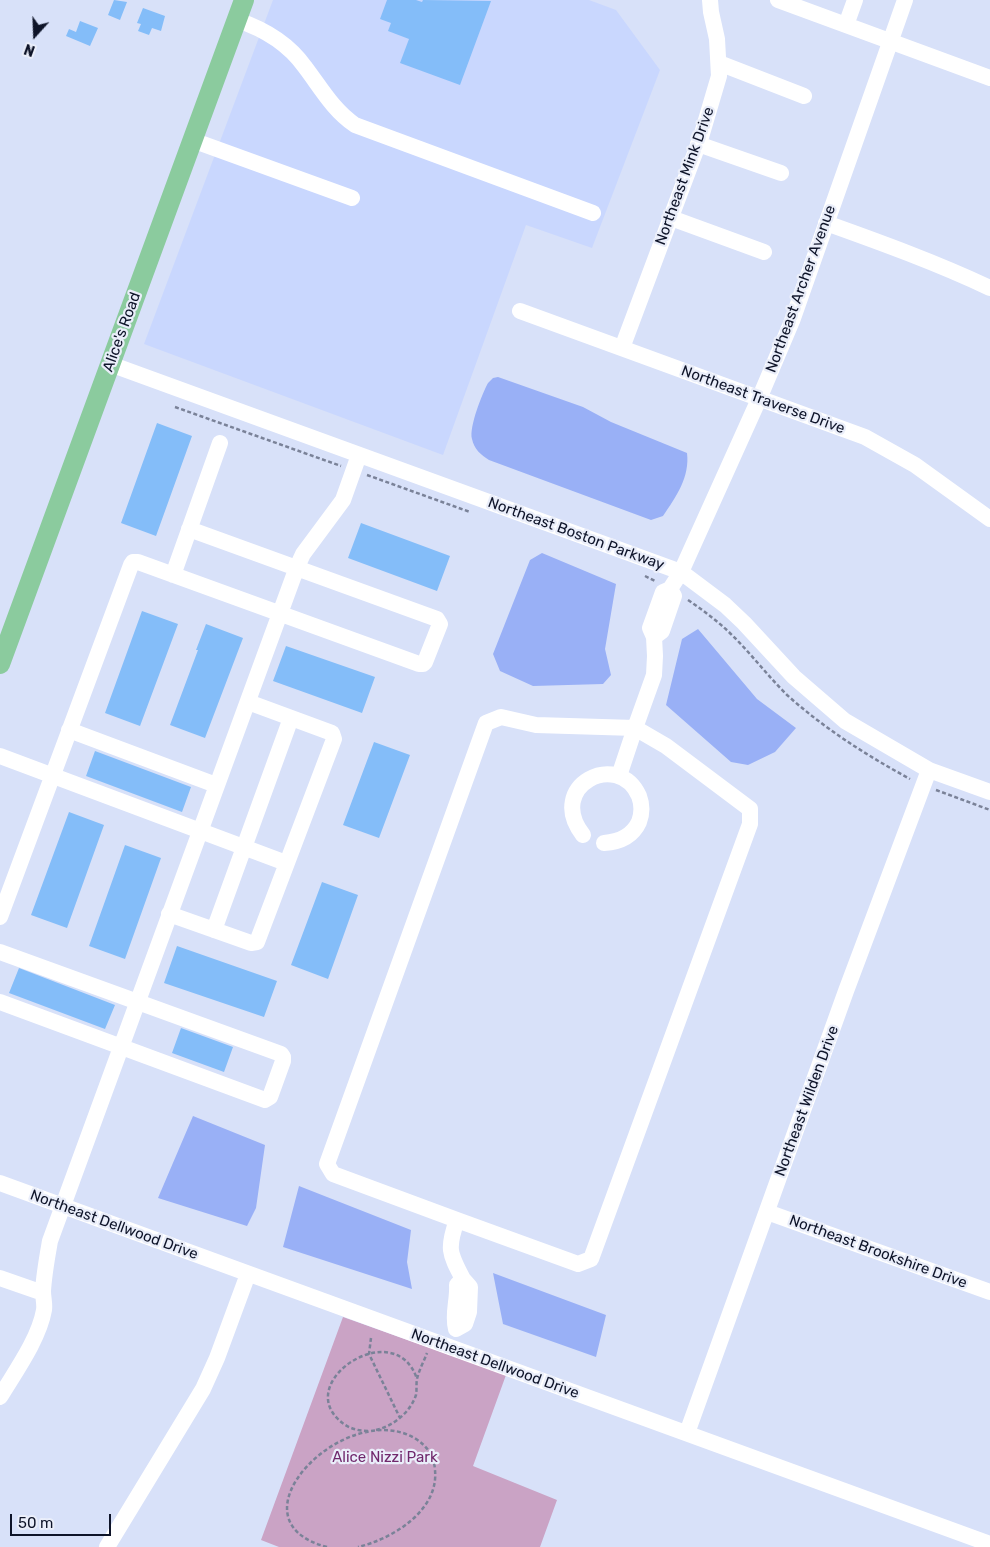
<!DOCTYPE html>
<style>
body{margin:0}
#map{position:relative;width:990px;height:1547px;overflow:hidden;background:#d8e1f9;font-family:Rubik,sans-serif}
canvas{display:block}
.north{position:absolute;left:10px;top:10px;width:50px;height:50px;-webkit-text-stroke:4px #eaeefa;paint-order:stroke;rotate:200deg;font-size:14px;font-weight:700;line-height:20px;text-align:center;color:#0e1429}
.north::after{content:'';display:block;margin:auto;width:18px;height:22px;background:#0e1429;clip-path:polygon(50% 0,100% 100%,50% 72%,0 100%)}
.scale{position:absolute;left:10px;top:1514px;width:101px;height:22px;box-sizing:border-box;border:2px solid #0e1429;border-top:0;padding-left:6px;font-size:15px;line-height:18px;white-space:nowrap;color:#0e1429;-webkit-text-stroke:4px #eaeefa;paint-order:stroke}
</style>
<div id="map">
<canvas width="990" height="1547"></canvas>
<div class="north">N</div>
<div class="scale">50 m</div>
</div>
<script>
const c = document.querySelector('canvas').getContext('2d');
c.lineJoin = 'round';
function fill(path, color) { c.fillStyle = color; c.fill(path, 'evenodd'); }
function strokePath(path, color, width, dash) { c.strokeStyle = color; c.lineWidth = width; c.lineCap = dash ? 'butt' : 'round'; c.setLineDash(dash || []); c.stroke(path); }
function label(font, color, halo, rows, align = 'center') {
  c.font = font + ' Rubik,sans-serif'; c.lineWidth = 4.5; c.setLineDash([]); c.textBaseline = 'middle'; c.strokeStyle = halo; c.fillStyle = color; for (const [text, x, y, turn = 0] of rows) {
    c.save(); c.translate(x, y); c.rotate((+turn || 0) * Math.PI / 180); c.textAlign = isNaN(turn) ? turn : align; if (halo) c.strokeText(text, 0, 0); c.fillText(text, 0, 0); c.restore();
  }
}
fill(new Path2D(`
 M273,0H589L616,10L660,70L592,248L526,225L443,455L144,344Z`), '#c9d7fe');
fill(new Path2D(`
 M343,1317L506,1375L473,1466L557,1500L540,1547H279L261,1540Z`), '#caa3c5');
fill(new Path2D(`
 M498,377L583,407L611,422L687,453C690,477 676,497 663,516L651,520L489,460C481,455 474,449 472,439C469,427 482,394 488,383L493,378Z
 M542,553L616,584L605,649L611,675L603,684L533,686L500,671L493,654L530,560Z
 M698,629L757,699L796,728L775,752L748,765L731,762L666,705L682,639Z
 M193,1116L265,1145L256,1208L247,1226L158,1198Z
 M299,1186L411,1230L407,1262L412,1289L283,1247Z
 M493,1273L606,1315L596,1357L503,1324Z`), '#99b0f6');
fill(new Path2D(`
 M114,0L127,2L120,20L108,15Z
 M387,0H416L422,2L423,0L491,1L460,85L400,63L409,39L388,31L391,23L380,19Z
 M143,8L165,16L161,31L152,28L149,35L138,31L141,24L137,23Z
 M80,21L98,28L90,46L66,36L69,29L76,32Z
 M157,423L192,436L156,536L121,523Z
 M361,523L450,556L437,591L348,558Z
 M142,611L178,624L140,726L105,713Z
 M206,624L243,638L205,738L170,725L198,650H196Z
 M286,646L375,677L362,713L273,681Z
 M374,742L410,755L379,838L343,825Z
 M95,751L191,787L182,812L86,776Z
 M69,812L104,825L67,928L31,915Z
 M125,845L161,858L125,959L89,946Z
 M322,882L358,895L328,979L291,965Z
 M177,946L277,981L264,1017L164,983Z
 M19,968L115,1005L105,1029L9,993Z
 M181,1028L233,1047L224,1072L172,1053Z`), '#84bdf9');
strokePath(new Path2D(`
 M175,407L341,466
 M367,475L470,512
 M645,576L655,581
 M688,600C704,611 719,622 733,636C752,655 768,676 787,695C825,729 866,755 910,779
 M936,790L990,810
 M371,1338L369,1354L400,1418
 M376,1430C393,1426 410,1413 416,1395C417,1390 416,1384 417,1379C419,1370 424,1361 427,1353
 M368,1431C356,1431 345,1427 337,1418C298,1378 396,1316 417,1379
 M327,1547C223,1520 347,1396 416,1439C428,1447 434,1456 435,1470C439,1511 392,1539 358,1547`), '#7a8298', 2.5, [4, 2.5]);
strokePath(new Path2D(`
 M778,0L990,78
 M237,20C264,29 288,43 305,67C321,88 333,110 355,125L593,213
 M846,25L855,0
 M719,63L804,96
 M192,140L352,198
 M698,144L781,173
 M671,218L764,252
 M826,223C882,243 937,263 990,288
 M520,311L865,437L915,465L990,519
 M622,348L701,137L719,76L717,39L711,12L710,0
 M110,364L681,572L725,605L744,623L794,677L845,721L929,770L990,792
 M173,575L220,443
 M670,589L681,572L759,399L792,321L905,0
 M670,589L674,596L662,631L654,637L650,628L663,592Z
 M69,730L216,785
 M0,756L286,863
 M583,835C545,786 618,749 639,796C642,804 642,814 639,822C632,837 619,842 604,843
 M169,914L251,943L257,942L334,739L332,733L248,702
 M0,917L131,565L133,562H138L419,664H423L425,662L440,624L437,619L189,529
 M214,930L291,718
 M0,952L281,1054L283,1057V1061L270,1097L265,1100L0,1002
 M0,1183L990,1544
 M767,1212L990,1292
 M457,1220L333,1174L327,1164L486,723L501,717L536,725L635,728L619,776
 M0,1278L43,1293
 M463,1279C449,1253 447,1248 457,1220L578,1264L591,1259L750,824V809L666,746L635,728L654,675L655,656L654,637
 M463,1279L470,1287L469,1312L465,1324L456,1329C452,1315 458,1300 457,1285Z
 M0,1397C15,1372 39,1339 44,1310C45,1304 43,1298 43,1291C44,1274 47,1258 50,1241L297,567L303,554L343,500L359,455
 M687,1433L846,991L929,770
 M107,1547L203,1389L217,1358L248,1274`), '#fff', 16);
strokePath(new Path2D(`
 M0,664L244,0`), '#8bcb9e', 20);
label('15px', '#0e1429', '#eaeefa', [
 ["Northeast Mink Drive",685,176,-70],
 ["Northeast Archer Avenue",801,289,-70],
 ["Alice's Road",122,332,-70],
 ["Northeast Traverse Drive",763,400,20],
 ["Northeast Boston Parkway",576,534,20],
 ["Northeast Wilden Drive",807,1101,-70],
 ["Northeast Dellwood Drive",114,1225,20],
 ["Northeast Brookshire Drive",878,1252,20],
 ["Northeast Dellwood Drive",495,1364,20]
]);
label('15px', '#70286c', '#eaeefa', [
 ["Alice Nizzi Park",385,1458]
]);
</script>
